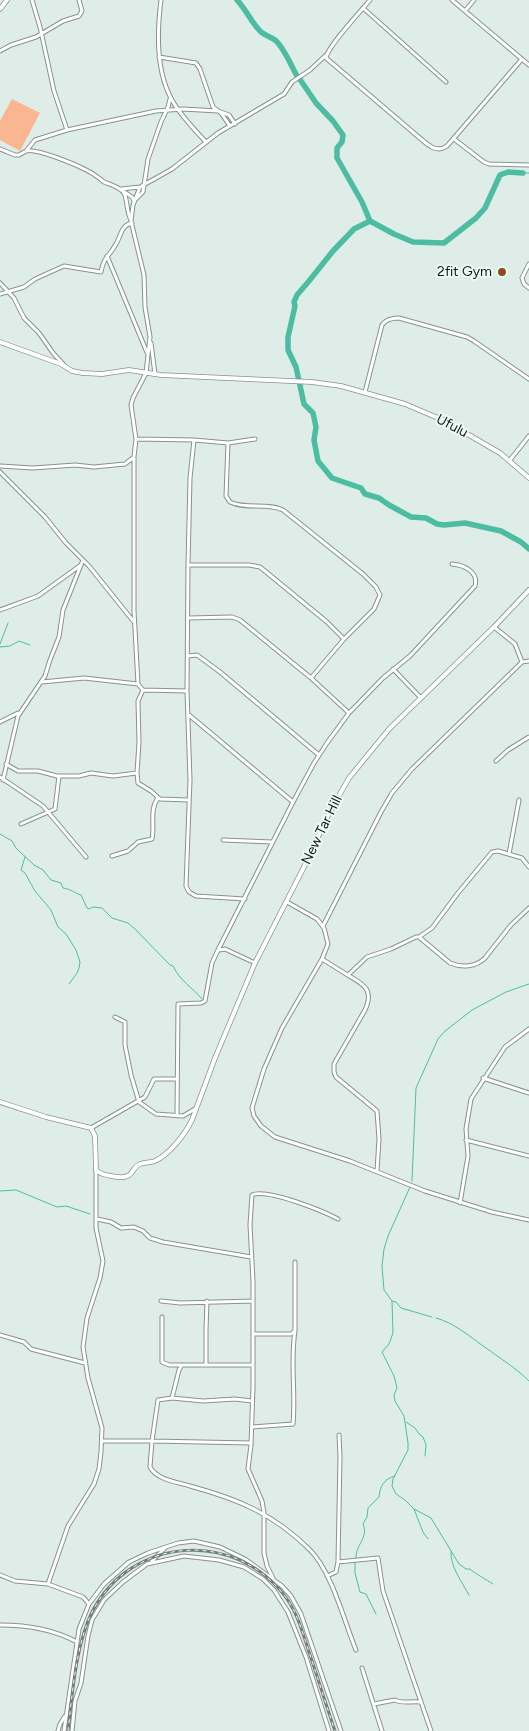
<!DOCTYPE html>
<style>
body{margin:0}
canvas{display:block;background:#deede8}
</style>
<canvas width="529" height="1731"></canvas>
<script>
const c = document.querySelector('canvas').getContext('2d');
c.lineJoin = 'round';
function fill(path, color) { c.fillStyle = color; c.fill(path, 'evenodd'); }
function strokePath(path, color, width, dash) { c.strokeStyle = color; c.lineWidth = width; c.lineCap = dash ? 'butt' : 'round'; c.setLineDash(dash || []); c.stroke(path); }
function label(font, color, halo, rows, align = 'center') {
  c.font = font + ' Figtree,sans-serif'; c.lineWidth = 4; c.setLineDash([]); c.textBaseline = 'middle'; c.strokeStyle = halo; c.fillStyle = color; for (const [text, x, y, turn = 0] of rows) {
    c.save(); c.translate(x, y); c.rotate((+turn || 0) * Math.PI / 180); c.textAlign = isNaN(turn) ? turn : align; if (halo) c.strokeText(text, 0, 0); c.fillText(text, 0, 0); c.restore();
  }
}
fill(new Path2D(`
 M12,99L40,113L20,151L0,140V121Z`), '#f9b691');
strokePath(new Path2D(`
 M523,173H529
 M0,644L8,623
 M0,647L10,646L19,641L30,645
 M0,834L12,841L16,848L34,865L43,870L51,880L61,883L63,888C71,889 74,893 81,895L87,908L89,909L93,907L102,908L112,918L128,923L135,929L170,965L173,966C180,981 192,987 202,999
 M25,857L21,870L25,873L35,891L51,910L58,927L66,934L76,950L80,962L79,968L77,973L69,984
 M412,1181L416,1088L438,1039L444,1032L472,1010L506,992L529,984
 M410,1187L388,1236L384,1249L382,1266L384,1290L392,1301L396,1302L401,1308L432,1317
 M0,1191L16,1190L57,1207L66,1206L90,1214
 M392,1301L393,1333L389,1344L382,1352L394,1376L397,1388L394,1395L395,1401L404,1416L408,1443V1450L393,1479L392,1486L396,1494L405,1500L414,1509L431,1518L459,1564L466,1569H470C474,1573 487,1580 493,1584
 M436,1318C455,1323 470,1337 486,1348C501,1359 516,1368 529,1381
 M406,1422L415,1428L420,1435L423,1437L426,1445L425,1456
 M414,1509L423,1532L428,1539
 M451,1552C450,1566 462,1582 469,1595
 M356,1558C355,1545 369,1538 363,1524L367,1517L368,1508L379,1497C380,1486 384,1479 395,1476
 M355,1562V1573L360,1592L366,1594L376,1614`), '#4cbca2', 1);
strokePath(new Path2D(`
 M237,0C246,9 252,24 261,32C265,35 270,37 275,40C283,46 292,67 297,76
 M299,78L316,103L333,121L343,135L342,142L337,148V158L362,202L370,221L394,234L413,242L444,243L476,218L485,208L500,175L508,172L523,173
 M370,221L354,229L333,251L309,281L297,295L294,302L295,306L288,337V350L296,367L304,404L313,413L316,427L314,440L318,461L332,478L361,488L365,494L379,498L389,505L411,517L426,518L437,524L444,525L465,523L501,531L521,542L529,549`), '#4cbca2', 5.5);
const minor = new Path2D(`
 M32,0L40,27L54,91L67,130
 M161,0C157,31 156,72 172,100C180,115 194,129 206,142
 M370,0C361,11 327,47 326,58L421,139C429,146 437,153 447,146L522,59
 M452,0L529,65
 M363,8L446,82
 M465,11L474,0
 M0,51L11,45L36,37L63,21L79,16L82,11L79,0
 M159,57L196,63L200,69L213,107L221,113L230,126
 M454,139L484,162L489,164L529,165
 M0,149L15,155H19L26,151L35,140L67,130L156,111L183,109L218,111L229,115L235,124
 M26,151C37,148 77,165 88,171C94,174 99,178 104,182C111,185 120,187 124,193C128,201 126,211 131,220
 M121,189L140,187
 M123,191L132,197L134,201L143,192L148,159L161,122L168,107L170,99
 M107,256L148,355
 M529,264L522,278L524,284L529,288
 M0,283L14,298L24,318L39,333L53,353L64,365
 M0,294L24,287L35,279L64,266L101,272C104,256 109,257 116,244C121,236 121,225 132,223
 M151,343L155,374
 M365,392L382,325C386,319 392,318 399,318L467,337L474,341L529,379
 M136,439L194,440L228,443L255,439
 M194,440L190,478L188,565L187,691L190,780L186,886L189,892L196,896L245,899
 M228,443L226,496L230,502C247,510 266,502 283,510L363,574L376,587L380,595L374,609L344,639L311,678
 M134,457V611L138,684L143,690L187,691
 M510,460L529,436
 M0,466L33,468L75,465L94,467L125,464L134,457L136,439L131,405L133,398L146,373L150,337L145,307L144,275L131,221L133,205L140,187L172,169L218,133L284,94L292,82L310,70L326,55
 M0,472L45,517L66,543L89,566L134,622
 M188,565H249L260,567L327,622L344,639
 M0,610L38,596L81,565
 M188,618L232,617L240,620L311,678L349,713
 M494,627L515,644L522,662
 M188,656L197,655L220,672L319,755
 M393,669L421,698
 M42,682L84,678L138,684
 M143,690L138,701L139,742L137,773L138,783L151,791L160,799L189,800
 M189,715L293,802
 M0,722L18,713
 M496,761L508,750L529,737
 M6,764L18,771H38L57,776H79L91,773L113,776L137,773
 M0,777L43,806L86,857
 M3,780L18,716L45,676L50,660L59,637L63,610L83,560
 M21,824L55,809L59,776
 M223,840L272,842
 M509,854L519,800
 M112,856L128,851L138,842L152,839C155,825 149,810 158,798
 M287,902L317,919L324,928L328,944L322,959L282,1028L264,1069L252,1108L254,1116L261,1126L275,1137L350,1161L425,1191L492,1212L529,1220
 M323,926L381,812L392,793L412,769L519,665L522,662L529,661
 M419,937L450,963C462,968 476,967 485,958L511,925L529,908
 M219,950L225,949L255,963
 M322,959C330,964 338,969 346,974C362,984 375,988 365,1010L334,1064V1072L336,1077L377,1111L379,1139L377,1171
 M348,975L367,957L391,949L416,937H419L432,928L458,893L492,852L498,851L522,858L529,867
 M115,1017L125,1022V1045L131,1075L139,1102L156,1114L183,1116L195,1109
 M483,1078L529,1093
 M177,1116L178,1004L201,1003L205,1001L212,963L218,950L293,802L314,763L327,743L349,713L383,678L410,656L475,586C479,572 464,565 452,564
 M91,1128L145,1097L154,1079H177
 M466,1140L529,1156
 M460,1203L468,1156L466,1129L471,1099L505,1047L529,1029
 M97,1219L111,1222L121,1228L134,1227L143,1231L150,1238L163,1242L251,1257
 M161,1301L180,1303L253,1301
 M162,1317V1362L169,1365H253
 M253,1334H291L295,1331V1262
 M0,1335L24,1342L31,1349L85,1363
 M182,1365L179,1370L172,1398L203,1401L235,1399L252,1401
 M206,1365V1330L207,1301
 M172,1398L158,1400L152,1441L251,1443
 M252,1427L293,1424C296,1393 290,1362 295,1331
 M102,1441H152L150,1467C157,1480 177,1482 190,1486C238,1499 274,1514 310,1550C332,1572 344,1621 356,1650
 M152,1561L165,1548
 M338,1562L378,1558L383,1591L431,1731
 M0,1575L15,1581L48,1584L83,1597L89,1604
 M327,1576L336,1572L338,1562L340,1457L339,1435
 M273,1578L267,1566L264,1553V1513L262,1501L248,1469L251,1445L253,1387V1281L250,1225L252,1195C267,1188 323,1211 338,1219
 M48,1584L68,1526L94,1484L99,1469L101,1452L102,1428L88,1378L83,1347L87,1318L100,1278L103,1261L96,1228V1170
 M0,1625C27,1625 53,1629 77,1642
 M362,1668L382,1731
 M374,1704L395,1700C401,1704 412,1701 420,1702
 M58,1731L60,1724L65,1716
 M64,1731L79,1629L89,1604L104,1584L129,1562L148,1553L178,1543L194,1541L220,1547L245,1559L282,1586L291,1596L301,1614L341,1731
 M72,1731L75,1701L81,1683L88,1636L92,1620L104,1600L123,1582L147,1564L184,1556L219,1560L244,1567L263,1579L274,1590L288,1612L306,1657L329,1731`);
const tertiary = new Path2D(`
 M0,9L7,0
 M0,342L61,364L72,371L83,373L102,374L129,370L161,375L312,382L341,386L405,404L445,421L500,453L529,478
 M0,1102L46,1117L91,1128L95,1136L96,1170C100,1175 124,1180 129,1175C134,1172 134,1166 140,1164C145,1162 150,1163 155,1161C170,1154 185,1134 192,1120L215,1058L255,963L307,861L329,813L349,778L390,728L494,627L529,590`);
strokePath(minor, '#86938f', 5);
strokePath(tertiary, '#86938f', 5.5);
strokePath(minor, '#fff', 3);
strokePath(tertiary, '#fff', 4);
const rail = new Path2D(`
 M68,1731C72,1696 76,1644 92,1612C132,1535 237,1529 287,1599C298,1615 303,1634 309,1652C318,1678 326,1705 335,1731`);
strokePath(rail, '#737d7a', 3);
strokePath(rail, '#ebfaf5', 1, [4]);
for (const [x, y, r, color] of [
 [502,272,5,"#8f4b1e"]
]) { const dot = new Path2D(); dot.arc(x, y, r, 0, 2 * Math.PI); c.fillStyle = color; c.fill(dot); strokePath(dot, '#ebfaf5', 2); }
label('14px', '#131817', '#ebfaf5', [
 ["2fit Gym",492,272]
], 'right');
label('14px', '#131817', '#ebfaf5', [
 ["Ufulu",452,426,28],
 ["New Tar Hill",322,830,-64]
]);
</script>
